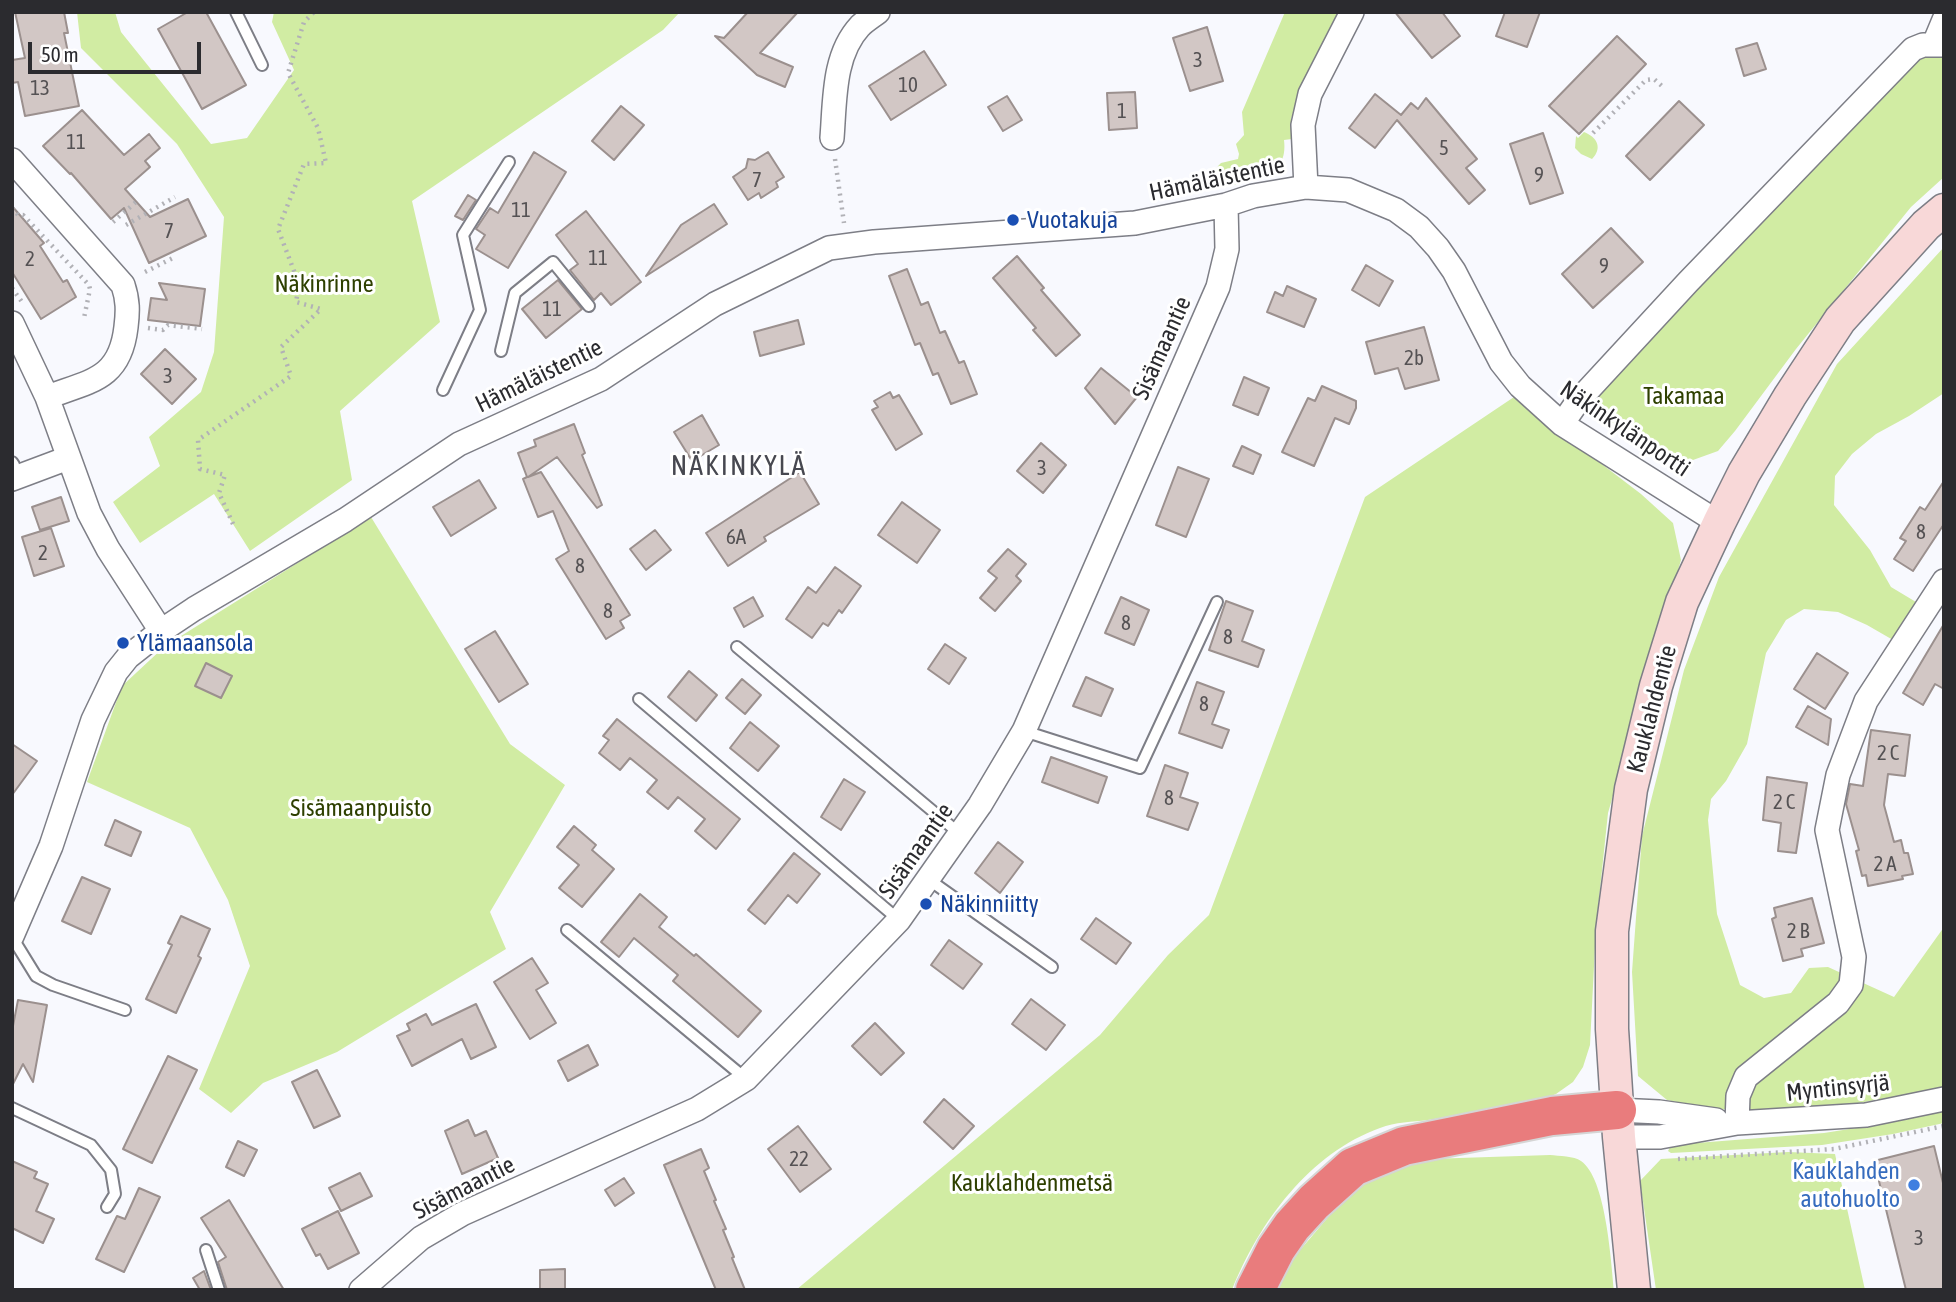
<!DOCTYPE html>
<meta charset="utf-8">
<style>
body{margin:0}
#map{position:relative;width:1956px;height:1302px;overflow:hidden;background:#f8f9fe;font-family:"Asap Condensed",sans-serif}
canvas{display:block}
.frame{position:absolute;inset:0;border:14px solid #2b2b2f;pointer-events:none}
.scale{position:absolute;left:28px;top:42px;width:173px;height:32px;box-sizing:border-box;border:4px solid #2b2b2f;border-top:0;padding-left:9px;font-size:21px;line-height:24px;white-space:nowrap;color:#2b2b2f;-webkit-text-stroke:5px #fff;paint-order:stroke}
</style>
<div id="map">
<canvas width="1956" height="1302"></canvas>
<div class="frame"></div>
<div class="scale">50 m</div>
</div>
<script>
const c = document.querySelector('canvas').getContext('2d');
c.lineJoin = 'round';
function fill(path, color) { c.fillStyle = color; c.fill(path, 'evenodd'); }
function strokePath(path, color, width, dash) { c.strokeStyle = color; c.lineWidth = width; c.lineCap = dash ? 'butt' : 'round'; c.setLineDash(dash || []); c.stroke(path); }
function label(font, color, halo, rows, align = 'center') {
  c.font = font + ' "Asap Condensed",sans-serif'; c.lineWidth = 6; c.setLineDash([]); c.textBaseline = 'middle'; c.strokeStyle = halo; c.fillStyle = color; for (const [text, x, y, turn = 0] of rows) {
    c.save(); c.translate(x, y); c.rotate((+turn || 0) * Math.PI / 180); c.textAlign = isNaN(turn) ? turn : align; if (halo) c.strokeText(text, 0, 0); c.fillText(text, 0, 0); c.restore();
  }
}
fill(new Path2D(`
 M77,12H115L121,32L211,144L247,138L294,70L272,22L274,12H680L663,30L412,201L440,322L340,411L352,480L250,551L214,494L140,543L113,502L160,466L149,437L201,392L214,352L224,217L177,144L81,48Z
 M1285,12H1341L1299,94L1291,119L1292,139L1284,140C1289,180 1250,180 1220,188C1212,182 1213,170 1221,163L1238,159L1239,154L1236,144L1244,135L1242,112Z
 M1934,52L1944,54V177L1911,207L1796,349L1735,431L1718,451L1693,460L1665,457L1603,419L1597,407L1599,395L1913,58Z
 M1584,132C1597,137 1603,148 1592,159L1581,154L1575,148L1576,136L1578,138Z
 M1944,247V393L1909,416L1876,434L1852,454L1835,476L1834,505L1870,550L1891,587L1916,602L1893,640L1867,625L1838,612L1804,609L1786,620L1766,653L1747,744L1726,781L1711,799L1708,820L1717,914L1740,985L1764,998L1791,993L1809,968L1828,967L1894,997L1944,927V1088L1813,1111L1711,1109L1667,1100L1638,1076L1632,972L1642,836L1684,670L1719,577L1837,364Z
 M1514,397L1641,494L1673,523L1681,560L1608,813L1596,927L1590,1045L1583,1067L1573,1082L1556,1094L1534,1103C1499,1109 1463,1114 1428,1120C1413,1122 1395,1122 1380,1128C1310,1153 1259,1222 1232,1290H796L1100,1035L1168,955L1209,915L1365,497Z
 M371,517L510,744L565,785L490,912L506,949L337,1052L263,1083L231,1113L199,1089L250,966L228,900L190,828L87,782L122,686L165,646Z
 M1944,1109V1123L1893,1134L1822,1145L1671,1153L1668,1151L1671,1145L1824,1133L1894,1122Z
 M1788,1152L1835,1154L1865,1290H1656L1640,1181L1661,1159Z
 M1550,1155C1559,1156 1574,1156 1581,1161C1606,1178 1611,1260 1614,1290H1276L1283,1270L1359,1181L1429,1159Z`), '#d1eca3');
const building = new Path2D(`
 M15,12H64L68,33H64L79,106L25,116L18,82L12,83V60L25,58Z
 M188,12H206L246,85L202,109L158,29Z
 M748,12H798L760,53L793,67L785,87L757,75L715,36L724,38Z
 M1395,12H1442L1460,36L1432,58Z
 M1505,12H1540L1527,47L1496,36Z
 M1207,27L1223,81L1190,91L1173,38Z
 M1617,36L1646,64L1579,134L1549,106Z
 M1757,43L1766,69L1744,76L1736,49Z
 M924,51L946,85L891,120L869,86Z
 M1135,92L1137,128L1109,130L1107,93Z
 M1375,94L1401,115L1411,103L1418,109L1426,98L1477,159L1466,168L1485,190L1469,204L1397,120L1375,148L1349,128Z
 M1007,96L1022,120L1003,131L988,107Z
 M1679,101L1704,125L1650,180L1626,156Z
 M621,106L644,125L614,160L592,141Z
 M82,110L124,155L149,134L160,148L145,161L150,167L125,189L150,217L188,199L206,236L149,263L124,208L111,219L71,173L70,174L43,146Z
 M1543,133L1563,193L1530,204L1510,144Z
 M534,152L566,172L508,268L476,249L485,235L476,229L490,208L498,213Z
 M768,152L784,177L776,182L778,187L761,198L759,193L748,200L733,177L746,168L748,159L755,160Z
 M468,195L476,200L463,220L455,216Z
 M714,204L727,224L646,276L681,225Z
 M12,206L44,243L40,246L63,282L67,280L76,297L41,319L12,272Z
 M586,211L641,282L611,305L601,293L594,300L570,270L578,264L556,235Z
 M1611,228L1643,262L1593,308L1562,274Z
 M1017,256L1044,288L1041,290L1080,335L1056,356L1033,330L1036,328L993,278Z
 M1366,265L1393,281L1379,306L1352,290Z
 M907,269L921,305L928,302L940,333L945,331L959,363L964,361L977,394L951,404L938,373L933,375L920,343L915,345L889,276Z
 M558,280L582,309L546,338L522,309Z
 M159,283L205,289L200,326L148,320L151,298L167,300Z
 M1287,286L1316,299L1304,327L1267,312L1275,292L1283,296Z
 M798,320L804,344L760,356L754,332Z
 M1424,327L1439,380L1405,389L1398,368L1375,374L1366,342Z
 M165,349L196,379L172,404L141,374Z
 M1101,368L1137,397L1115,424L1085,388Z
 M1244,377L1269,388L1258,415L1233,405Z
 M1322,386L1356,401V408L1349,424L1335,418L1314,466L1282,452L1308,398L1315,401Z
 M890,392L893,398L899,395L922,434L896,450L872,410L878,407L874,401Z
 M702,415L719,445L692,461L674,432Z
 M574,424L585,453L582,455L602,505L597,508L557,457L528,477L541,472L630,615L620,621L624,628L606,639L556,559L569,551L553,511L538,517L523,479L527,477L518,453L536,446L534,440Z
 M1041,443L1066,465L1043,493L1017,471Z
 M1242,446L1261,455L1253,474L1233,466Z
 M1178,467L1209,479L1186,537L1156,525Z
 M800,472L819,504L764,537L766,541L728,566L706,533Z
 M479,480L496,508L451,536L433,507Z
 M1944,481V524L1913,571L1894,559L1906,541L1900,538L1920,507L1925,510Z
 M61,497L69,521L40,530L32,507Z
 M902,502L940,530L917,563L878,535Z
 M51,528L64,566L34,576L22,537Z
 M655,530L671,550L646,570L630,549Z
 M1008,549L1026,564L1016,576L1021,581L995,611L980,598L997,578L988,571Z
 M835,567L861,586L842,613L839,610L828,626L823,623L812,638L786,619L808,587L816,593Z
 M753,597L763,616L744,627L734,608Z
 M1121,597L1149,610L1134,645L1105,633Z
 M1226,601L1253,611L1242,641L1264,650L1258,667L1209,650Z
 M1944,624V689L1935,684L1923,705L1903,693Z
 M495,631L528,684L499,702L465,649Z
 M945,644L966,658L949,684L928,669Z
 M1817,653L1848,673L1825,709L1794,689Z
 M206,663L232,676L221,698L195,686Z
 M689,671L717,695L696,721L668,697Z
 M1086,677L1113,689L1101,716L1073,706Z
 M742,679L761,695L745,714L726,698Z
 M1197,682L1224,692L1212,724L1229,730L1222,748L1179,733Z
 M1808,706L1831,719L1828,745L1796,727Z
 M617,719L740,819L716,849L695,831L705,819L678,797L668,809L647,792L657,780L630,758L620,770L599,753L609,740L603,736Z
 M750,722L779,746L758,771L730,748Z
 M1871,730L1910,735L1905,776L1888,774L1884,805L1894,842L1901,840L1904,853H1908L1913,874L1902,876L1903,879L1868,886L1866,875L1862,876L1856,851L1859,850L1846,804L1850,784L1863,786Z
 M12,744L37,761L12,795Z
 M1051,757L1107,777L1098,803L1042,782Z
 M1165,765L1188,773L1180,797L1198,803L1188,830L1147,816Z
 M1767,777L1807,783L1796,853L1778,851L1781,823L1763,820Z
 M844,779L865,792L841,830L821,817Z
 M115,820L141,832L131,856L105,845Z
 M574,826L596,845L592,850L614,869L582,907L559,888L579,865L557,847Z
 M998,842L1023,862L1000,893L975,873Z
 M794,853L820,874L797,903L788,895L765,924L748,910Z
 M82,877L110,889L91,934L62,921Z
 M640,894L667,917L659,927L694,956L696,954L761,1011L738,1037L673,981L678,975L634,938L619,957L601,942Z
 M1812,898L1824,943L1801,949L1803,956L1783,961L1772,919L1776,917L1774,908Z
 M181,916L210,929L198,956L201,958L176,1013L146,999L172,945L168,943Z
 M1096,918L1131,943L1116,964L1081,939Z
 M949,940L982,964L963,989L931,965Z
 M532,958L548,983L536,990L556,1023L530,1039L494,982Z
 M1031,999L1065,1025L1046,1050L1012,1024Z
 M18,1000L47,1005L33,1082L23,1064L12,1086V1031Z
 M476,1004L496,1047L471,1059L462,1039L412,1066L397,1036L410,1030L407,1024L426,1014L432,1025Z
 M875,1023L904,1053L881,1075L852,1046Z
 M588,1045L598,1065L568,1081L558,1061Z
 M168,1056L197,1070L152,1163L123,1149Z
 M317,1070L340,1116L314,1128L292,1082Z
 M944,1099L974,1126L953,1149L924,1122Z
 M468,1120L475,1136L486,1131L498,1158L462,1174L445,1131Z
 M798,1126L831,1169L800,1192L768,1149Z
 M238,1141L257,1150L244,1176L226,1167Z
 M1934,1146L1944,1187V1290H1906L1874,1161Z
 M701,1149L709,1168L704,1171L716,1200L714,1201L726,1229L723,1230L734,1257L732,1258L745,1290H716L664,1165Z
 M12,1161L37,1172L34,1178L48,1184L36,1211L54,1219L43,1243L12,1228Z
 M360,1173L372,1196L341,1211L329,1188Z
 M624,1178L634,1193L615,1206L605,1190Z
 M139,1188L160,1197L124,1272L96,1259L117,1216L125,1219Z
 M229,1200L246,1228L284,1290H227L218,1262L226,1257L201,1218Z
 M338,1211L359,1253L328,1269L320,1254L316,1256L302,1229Z
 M565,1269V1290H540V1270Z
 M204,1271L211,1290H200L193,1278Z`);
fill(building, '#d2c7c5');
strokePath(building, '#9b908e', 2);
const lane = new Path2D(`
 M236,12L262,65
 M501,351L515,293L553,262L589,306
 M443,390L480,310L463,235L509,162
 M12,462L14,465
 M737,647L960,834
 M639,699L899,920
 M1024,731L1140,768L1217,602
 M928,879L1052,967
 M567,930L746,1079
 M12,937L36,976L53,985L125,1010
 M12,1108L91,1145L111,1170L115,1194L107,1207
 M206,1250L219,1290`);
const street = new Path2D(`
 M1934,44L1944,20
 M832,138C835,100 833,55 860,26C865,21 873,16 878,12
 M12,160L123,285C128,300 128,311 126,327C120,380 90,381 47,397
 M1306,187L1303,125L1310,94L1352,12
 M12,323L47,397L89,513L108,549L161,631
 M1562,424L1578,401L1688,282L1913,49L1923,45H1944
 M12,479L68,458
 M12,936L51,846L93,720L116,672L128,657L161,631L194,609L345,520L459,444L601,379L715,304L829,248L874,242L1135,223L1226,205L1253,196L1306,187L1348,190L1396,210L1419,227L1438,248L1454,271L1501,362L1520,386L1562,424L1719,523
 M1617,1110L1659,1112L1716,1120
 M1737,1123L1738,1096L1746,1077L1838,1003L1851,985L1854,957L1827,830L1838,775L1866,701L1944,581
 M1619,1137H1660L1737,1123L1866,1115L1944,1099
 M361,1290L421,1238L462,1214L697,1109L746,1079L899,920L980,805L1024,731L1218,287L1227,249L1226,205`);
const secondary = new Path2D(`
 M1634,1290L1619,1137L1612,1029V931L1631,789L1656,686L1682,602L1719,523L1744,473L1790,396L1840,320L1926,225L1944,210`);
const highway = new Path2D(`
 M1255,1290L1276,1249L1292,1226L1314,1202L1353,1167L1404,1146L1552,1116L1617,1110`);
strokePath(lane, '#7d7e86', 14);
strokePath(street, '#7d7e86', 26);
strokePath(secondary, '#7d7e86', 35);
strokePath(highway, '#d5d5d5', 42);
strokePath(new Path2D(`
 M1593,133L1646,80L1654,79L1663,87
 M835,159L844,223
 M12,208L18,215H23L89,285L90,289L84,318
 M113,222L136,202
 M126,225L175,197
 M145,272L175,257
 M12,288L22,302
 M148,328L163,330L168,325L202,329
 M233,524L219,493L225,475L200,469L198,440L291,376L281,347L321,309L296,302L299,284L278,229L304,164L326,163L318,128L288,73L304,22L314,12
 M1678,1159L1834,1149L1944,1126`), '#b1b1b6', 4.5, [2, 5]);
strokePath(lane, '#fff', 10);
strokePath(street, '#fff', 23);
strokePath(secondary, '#f8d8d8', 32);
strokePath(highway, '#e97c7d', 38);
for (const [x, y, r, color] of [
 [1013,220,7,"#1a4fb4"],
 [123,643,7,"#1a4fb4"],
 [926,904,7,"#1a4fb4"],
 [1914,1185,7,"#3f7fe0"]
]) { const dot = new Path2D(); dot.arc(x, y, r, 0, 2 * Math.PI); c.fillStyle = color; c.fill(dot); strokePath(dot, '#fff', 2.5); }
label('21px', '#555254', null, [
 ["3",1198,60],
 ["10",908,85],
 ["13",40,88],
 ["1",1122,111],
 ["11",76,142],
 ["5",1444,148],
 ["9",1539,175],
 ["7",757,180],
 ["11",521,210],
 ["7",169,231],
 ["11",598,258],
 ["2",30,259],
 ["9",1604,266],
 ["11",552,309],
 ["2b",1414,358],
 ["3",168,376],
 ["3",1042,468],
 ["8",1921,532],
 ["6A",736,537],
 ["2",43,553],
 ["8",580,566],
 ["8",608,611],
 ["8",1126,623],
 ["8",1228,637],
 ["8",1204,704],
 ["2 C",1888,753],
 ["8",1169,798],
 ["2 C",1784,802],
 ["2 A",1885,864],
 ["2 B",1798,931],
 ["22",799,1159],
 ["3",1919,1238]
]);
label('24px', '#2b2b2f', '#fff', [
 ["Hämäläistentie",1217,179,-12],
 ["Sisämaantie",1162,348,-66],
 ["Hämäläistentie",539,376,-26],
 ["Näkinkylänportti",1625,429,34],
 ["Kauklahdentie",1652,709,-75],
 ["Sisämaantie",916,851,-55],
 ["Myntinsyrjä",1838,1088,-6],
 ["Sisämaantie",464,1188,-27]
]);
label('24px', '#164399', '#fff', [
 ["Vuotakuja",1027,220],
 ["Ylämaansola",137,643],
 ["Näkinniitty",940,904]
], 'left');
label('24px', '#2e4000', '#fff', [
 ["Näkinrinne",324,284],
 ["Takamaa",1684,396],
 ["Sisämaanpuisto",361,808],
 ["Kauklahdenmetsä",1032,1183]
]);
label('24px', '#366cbe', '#fff', [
 ["Kauklahden",1900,1171],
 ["autohuolto",1900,1199]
], 'right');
c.letterSpacing = '2px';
label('28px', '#474850', '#fff', [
 ["NÄKINKYLÄ",739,466]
]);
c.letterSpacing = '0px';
</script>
